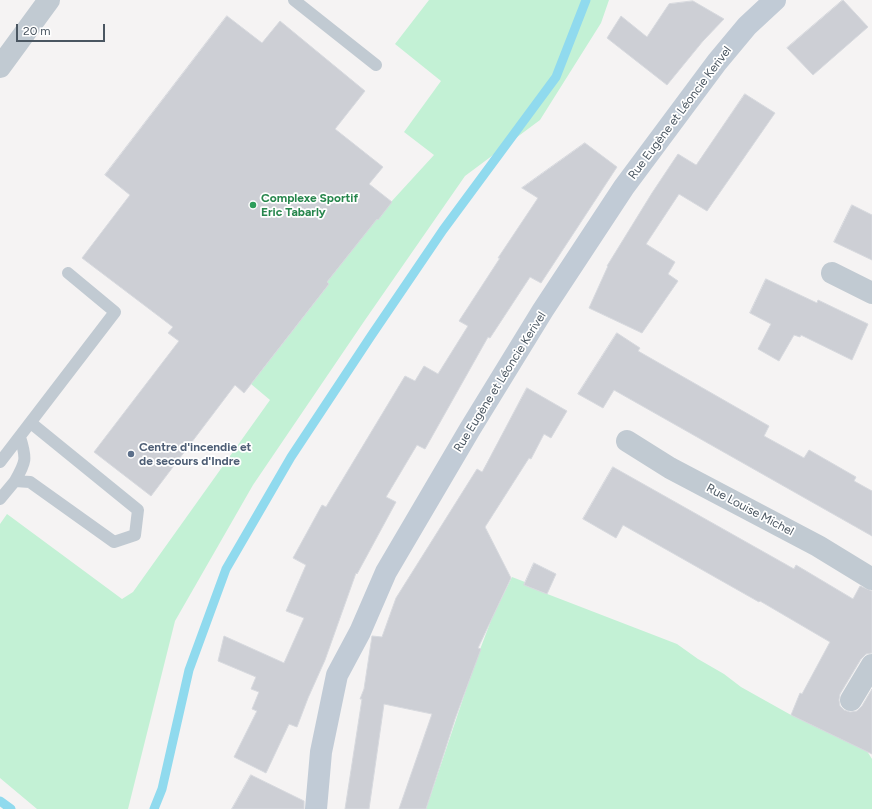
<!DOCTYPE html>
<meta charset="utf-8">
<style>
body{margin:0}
#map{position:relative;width:872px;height:809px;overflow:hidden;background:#f5f3f3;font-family:Figtree,sans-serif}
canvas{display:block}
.scale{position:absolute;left:16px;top:24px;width:89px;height:18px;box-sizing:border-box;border:2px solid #4a5661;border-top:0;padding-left:5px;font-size:12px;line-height:14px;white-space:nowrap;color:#4a5661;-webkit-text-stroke:3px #fff;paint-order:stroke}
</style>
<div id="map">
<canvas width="872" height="809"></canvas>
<div class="scale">20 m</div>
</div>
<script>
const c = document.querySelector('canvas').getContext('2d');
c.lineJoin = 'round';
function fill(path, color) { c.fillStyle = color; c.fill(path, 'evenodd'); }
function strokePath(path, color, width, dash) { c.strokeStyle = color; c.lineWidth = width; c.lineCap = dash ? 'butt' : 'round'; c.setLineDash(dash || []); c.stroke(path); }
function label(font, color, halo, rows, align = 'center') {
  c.font = font + ' Figtree,sans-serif'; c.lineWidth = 3.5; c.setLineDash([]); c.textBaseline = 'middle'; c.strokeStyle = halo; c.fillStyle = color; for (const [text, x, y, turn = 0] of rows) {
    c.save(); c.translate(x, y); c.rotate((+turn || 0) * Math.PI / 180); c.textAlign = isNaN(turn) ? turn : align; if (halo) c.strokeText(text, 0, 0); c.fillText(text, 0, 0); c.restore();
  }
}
fill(new Path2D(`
 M429,0H609L601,23L540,120L465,176L365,320L253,485L175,621L128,809H37L0,778V524L7,514L122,599L133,592L270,400L251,384L329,284L327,282L380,214L434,155L404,132L441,81L395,44Z
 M512,577L525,582L524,585L677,644L698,659L724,674L741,687L791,715L867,751L872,759V809H426L476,660L492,618Z`), '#c3f1d5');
strokePath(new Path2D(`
 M0,801L11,809
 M154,809L162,789L189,670L226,569L291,457L371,336L443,230L556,77L586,0`), '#90daee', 9);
const building = new Path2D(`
 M843,0L868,27L813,75L787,48Z
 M693,1L724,19L703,41L667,85L607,38L621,16L647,37L669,4Z
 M227,16L262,43L280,21L365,91L335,129L383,167L369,184L392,202L378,220L377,219L327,282L329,284L244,393L235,385L151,496L94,452L179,341L168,333L173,327L82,258L130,195L105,175Z
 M745,94L775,113L707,211L679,194L646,244L675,262L668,274L678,281L642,333L589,308L608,266H607L652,193L678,154L696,165Z
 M585,143L617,167L541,283L530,277L490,338L488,337L425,449L417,445L386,497L396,502L357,574L356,573L325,660L308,698L297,727L289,724L266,773L234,757L257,711L252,709L259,692L251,689L256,677L218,661L224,636L284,663L304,618L286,611L306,565L293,558L322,505L326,507L405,376L415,381L424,366L438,374L468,326L459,321L500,258H498L538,198L522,188Z
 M852,205L872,215V260L834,242Z
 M766,279L817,303L818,300L868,324L852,360L801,335L800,337L794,335L779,361L758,349L771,324L750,313Z
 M617,333L640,348L638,351L769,426L764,436L804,458L809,450L856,477L854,481L872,491V536L614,390L603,408L578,394Z
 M527,388L567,411L551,438L544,434L531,459L529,458L485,527L511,578L478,648L481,649L455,719L426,809H399L432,714L384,704L369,809H345L362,699H360L364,689L372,636L382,637L396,598L477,469L482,472Z
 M613,467L794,569L796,565L853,599L860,586L872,591V653L866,654L861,659L840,694L839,700L840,706L844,710L850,712L857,711L862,706L872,689V754L791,715L800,693L802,694L830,642L760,601L759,602L623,525L616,538L583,519Z
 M534,563L556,574L547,594L524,585Z
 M251,775L304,801V809H232Z`);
fill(building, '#cdcfd5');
strokePath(building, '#d7d9de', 1);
strokePath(new Path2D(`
 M294,0L376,65
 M0,462L115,312L68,273
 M15,481C26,462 27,459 20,437
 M0,499L15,481L30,482L114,542L135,535L138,510L31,423`), '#c1cad2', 12);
strokePath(new Path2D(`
 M0,67L49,0
 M832,273L872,293
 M627,441L670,468L818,546L872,579
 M851,700L872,665`), '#c1cad2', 22);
strokePath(new Path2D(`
 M316,809L321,752L337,675L360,632L386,572L470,429L543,310L624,187L717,62L747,26L775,0`), '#c1cbd6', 22);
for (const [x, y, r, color] of [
 [253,205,4,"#2e9e5b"],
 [131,454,4,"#5c6f8a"]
]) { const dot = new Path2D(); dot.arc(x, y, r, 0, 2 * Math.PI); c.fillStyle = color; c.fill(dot); strokePath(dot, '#fff', 1.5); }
label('12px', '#4a5661', '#fff', [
 ["Rue Eugène et Léoncie Kerivel",680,113,-53],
 ["Rue Eugène et Léoncie Kerivel",500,382,-58],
 ["Rue Louise Michel",750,510,28]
]);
label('bold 12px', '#27864d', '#fff', [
 ["Complexe Sportif",261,198],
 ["Eric Tabarly",261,212]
], 'left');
label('bold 12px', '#4e5e75', '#fff', [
 ["Centre d'incendie et",139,447],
 ["de secours d'Indre",139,461]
], 'left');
</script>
